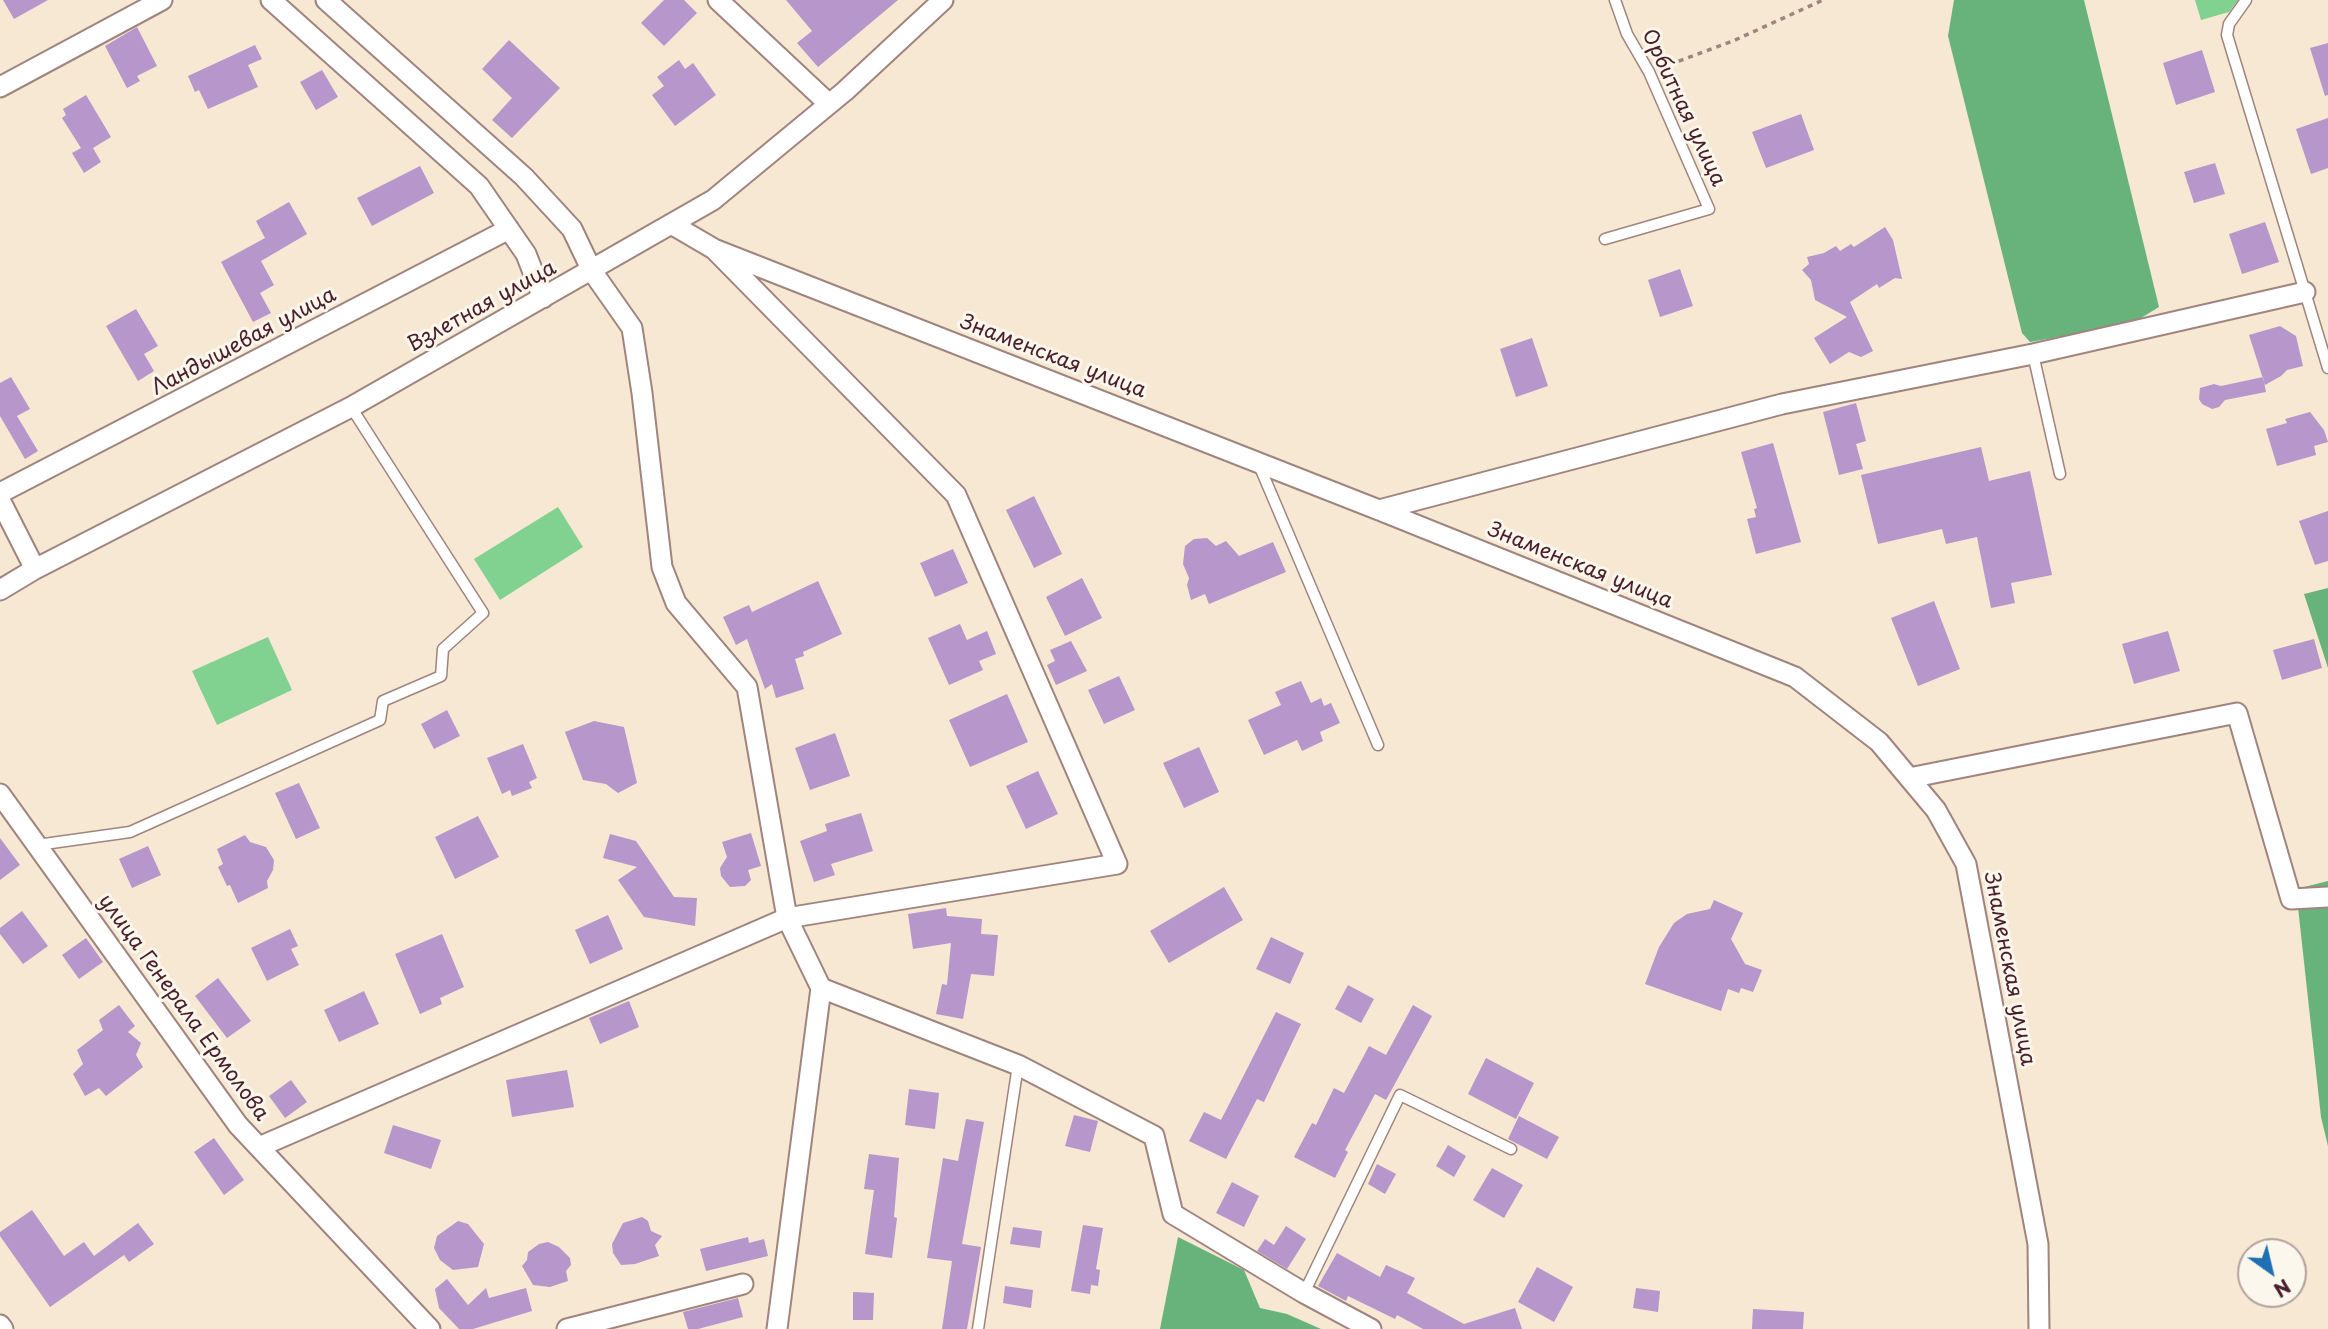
<!DOCTYPE html>
<meta charset="utf-8">
<style>
body{margin:0}
#map{position:relative;width:2328px;height:1329px;overflow:hidden;background:#f6e8d2;font-family:"Playpen Sans",sans-serif}
canvas{display:block}
.north{position:absolute;left:2237px;top:1238px;width:70px;height:70px;box-sizing:border-box;background:#fbf7ec;border:2px solid #b4a19f;border-radius:50%;rotate:146deg;font-size:19px;font-weight:700;line-height:28px;text-align:center;color:#4a1f2b}
.north::after{content:'';display:block;margin:auto;width:24px;height:32px;background:#1f6fb2;clip-path:polygon(50% 0,100% 100%,50% 72%,0 100%)}
</style>
<div id="map">
<canvas width="2328" height="1329"></canvas>
<div class="north">N</div>
</div>
<script>
const c = document.querySelector('canvas').getContext('2d');
c.lineJoin = 'round';
function fill(path, color) { c.fillStyle = color; c.fill(path, 'evenodd'); }
function strokePath(path, color, width, dash) { c.strokeStyle = color; c.lineWidth = width; c.lineCap = dash ? 'butt' : 'round'; c.setLineDash(dash || []); c.stroke(path); }
function label(font, color, halo, rows, align = 'center') {
  c.font = font + ' "Playpen Sans",sans-serif'; c.lineWidth = 6; c.setLineDash([]); c.textBaseline = 'middle'; c.strokeStyle = halo; c.fillStyle = color; for (const [text, x, y, turn = 0] of rows) {
    c.save(); c.translate(x, y); c.rotate((+turn || 0) * Math.PI / 180); c.textAlign = isNaN(turn) ? turn : align; if (halo) c.strokeText(text, 0, 0); c.fillText(text, 0, 0); c.restore();
  }
}
fill(new Path2D(`
 M2195,0H2238L2229,12L2201,20Z
 M558,507L583,547L500,600L474,559Z
 M268,637L292,690L217,725L192,671Z`), '#81d191');
fill(new Path2D(`
 M1954,0H2084L2159,307L2131,324L2030,342L2022,333L1948,36Z
 M2328,588V668L2304,594Z
 M2328,881V1146L2321,1117L2296,889Z
 M1178,1237L1244,1270L1260,1308L1287,1314L1321,1329H1160Z`), '#68b37b');
fill(new Path2D(`
 M3,0H48L14,19Z
 M664,0H684L697,13L664,46L641,23Z
 M786,0H898L818,67L797,43L812,31Z
 M137,27L157,66L137,76L140,81L127,88L105,46Z
 M509,40L560,88L512,138L492,120L512,98L482,69Z
 M2328,43V95L2325,96L2310,48Z
 M255,45L262,59L248,65L258,87L208,109L199,90L195,92L188,76Z
 M2202,50L2215,92L2176,105L2163,63Z
 M679,60L685,69L693,63L716,95L675,126L652,95L664,86L657,77Z
 M322,70L338,97L316,110L300,82Z
 M86,95L111,137L93,148L101,162L84,173L72,153L81,148L62,118L66,115L63,109Z
 M1801,114L1814,150L1766,168L1752,132Z
 M2328,118V168L2311,174L2296,129Z
 M2215,163L2225,194L2194,203L2184,172Z
 M420,166L434,193L372,226L357,198Z
 M289,202L307,234L261,261L274,285L260,293L271,313L253,322L221,262L265,238L256,221Z
 M2265,222L2279,262L2242,274L2229,234Z
 M1885,227L1893,240L1902,279L1895,278L1879,288L1877,284L1850,302L1873,351L1861,357L1849,352L1830,364L1814,338L1847,317L1815,300L1811,280L1802,270L1809,264L1807,257L1824,253L1836,246L1840,251L1851,244L1854,247Z
 M1680,269L1693,306L1660,317L1648,280Z
 M136,309L158,346L144,354L154,371L138,381L106,326Z
 M2280,326L2296,336L2303,366L2287,370L2281,376L2265,385L2249,335Z
 M1532,338L1548,386L1516,397L1500,349Z
 M11,377L30,409L17,416L38,451L25,459L0,416V383Z
 M2263,377L2266,392L2225,400L2219,407L2212,409L2202,404L2199,399L2200,388L2214,384L2221,386Z
 M1856,403L1866,441L1856,444L1863,469L1839,475L1823,412Z
 M2310,412L2324,430L2328,442L2314,446L2316,455L2277,466L2266,429L2287,423L2285,419Z
 M1773,443L1801,542L1756,554L1747,519L1756,517L1754,509L1757,508L1741,452Z
 M1981,447L1989,481L2030,471L2052,575L2011,583L2015,603L1991,608L1977,537L1946,544L1942,529L1878,544L1861,475Z
 M1034,496L1062,554L1034,568L1006,510Z
 M2328,511V561L2315,565L2299,521Z
 M1207,538L1216,546L1226,541L1239,556L1273,542L1286,572L1209,604L1205,594L1191,600L1187,585L1189,578L1183,564L1185,546L1194,539Z
 M953,549L968,583L935,597L920,563Z
 M1082,578L1102,618L1065,636L1046,597Z
 M818,581L842,634L803,652L804,656L795,659L804,689L776,698L772,684L765,689L747,639L736,645L723,617L749,605L752,612Z
 M1934,601L1960,669L1918,686L1891,618Z
 M960,624L967,640L987,631L996,654L979,661L983,670L949,685L928,638Z
 M2168,631L2180,671L2134,684L2122,644Z
 M2314,639L2322,668L2282,680L2273,650Z
 M1071,641L1087,671L1056,685L1047,665L1055,661L1050,650Z
 M1119,676L1135,710L1104,724L1088,690Z
 M1301,681L1311,703L1321,698L1324,706L1331,703L1340,723L1320,732L1323,741L1302,751L1297,740L1264,755L1248,720L1281,705L1275,692Z
 M1007,694L1028,742L970,767L949,720Z
 M447,710L460,736L434,749L421,724Z
 M594,721L624,727L637,783L618,793L606,784L583,780L565,732Z
 M835,733L850,776L810,790L795,748Z
 M523,744L537,778L529,782L532,788L512,796L510,790L502,794L487,758Z
 M1199,747L1219,792L1184,808L1163,763Z
 M1038,771L1058,814L1026,829L1006,786Z
 M299,783L320,828L296,839L275,793Z
 M861,813L873,851L831,864L835,875L814,882L800,841L827,831L825,824Z
 M478,816L499,857L455,879L435,837Z
 M751,833L761,866L748,870L751,880L745,886L730,887L721,876L720,868L727,857L722,842Z
 M610,834L636,841L674,897L697,898L695,926L644,917L618,880L637,867L603,858Z
 M245,835L250,842L266,847L274,860L273,870L267,881L268,888L238,903L230,885L227,886L218,867L223,864L217,849Z
 M0,838L20,865L0,880Z
 M148,846L161,875L132,888L119,859Z
 M1224,887L1243,920L1169,963L1150,931Z
 M1714,900L1743,913L1731,939L1745,964L1762,970L1753,992L1741,988L1739,993L1728,989L1721,1011L1645,984L1659,947L1674,923L1687,914L1710,909Z
 M946,908L947,916L982,919L981,934L998,935L994,976L971,974L963,1019L936,1014L942,984L947,985L951,943L913,949L908,914Z
 M22,911L48,946L23,964L0,934V928Z
 M608,915L623,949L590,964L575,930Z
 M290,929L298,946L291,949L299,965L267,981L251,948Z
 M442,934L464,987L440,998L442,1004L420,1014L395,954Z
 M1271,937L1304,953L1290,984L1256,969Z
 M86,938L103,962L79,979L62,955Z
 M218,978L251,1021L227,1038L195,996Z
 M1348,985L1374,999L1361,1023L1335,1009Z
 M364,991L379,1024L339,1042L324,1010Z
 M629,1001L639,1027L600,1044L589,1018Z
 M119,1005L135,1026L128,1032L141,1043L136,1055L143,1067L106,1096L99,1088L85,1096L73,1074L83,1064L77,1050L103,1030L99,1020Z
 M1413,1005L1432,1016L1386,1100L1375,1094L1345,1150L1348,1152L1335,1178L1294,1157L1312,1123L1316,1125L1334,1088L1344,1093L1369,1046L1386,1055Z
 M1276,1012L1301,1024L1264,1102L1257,1099L1226,1159L1189,1141L1204,1112L1221,1120Z
 M1486,1058L1534,1083L1516,1119L1468,1094Z
 M567,1070L574,1107L512,1117L506,1080Z
 M291,1080L307,1102L285,1118L269,1096Z
 M909,1089L939,1093L935,1129L905,1125Z
 M1074,1115L1098,1121L1090,1152L1065,1146Z
 M1519,1116L1559,1137L1547,1159L1508,1139Z
 M966,1119L984,1122L962,1244L981,1247L967,1329H942L952,1261L927,1258L943,1158L958,1161Z
 M393,1125L441,1140L431,1169L384,1153Z
 M214,1138L244,1180L224,1195L194,1152Z
 M1448,1145L1466,1156L1454,1177L1436,1166Z
 M869,1154L899,1158L894,1217L897,1218L892,1258L865,1254L874,1190L864,1189Z
 M1377,1164L1396,1174L1385,1194L1368,1184Z
 M1492,1168L1523,1185L1504,1218L1473,1200Z
 M1232,1182L1259,1196L1244,1227L1216,1213Z
 M32,1210L64,1256L84,1242L94,1256L138,1223L154,1244L129,1262L124,1255L50,1307L0,1236V1232Z
 M642,1217L648,1221L651,1231L662,1236L655,1245L659,1256L635,1264L621,1265L613,1253L612,1244L623,1223Z
 M458,1221L468,1224L484,1244L478,1267L453,1270L440,1260L434,1248L437,1236Z
 M1083,1225L1103,1228L1096,1269L1100,1270L1098,1286L1091,1285L1090,1294L1071,1291Z
 M1286,1226L1306,1239L1287,1269L1257,1251L1265,1239L1274,1245Z
 M1013,1227L1042,1231L1040,1248L1010,1244Z
 M748,1237L749,1243L764,1239L768,1256L706,1271L700,1249Z
 M548,1242L559,1247L570,1258L571,1265L566,1271L568,1281L550,1287L533,1285L522,1266L527,1260L528,1252L539,1244Z
 M1337,1253L1380,1277L1386,1265L1415,1278L1407,1293L1464,1324L1515,1308L1522,1329H1423L1397,1315L1395,1319L1348,1296L1346,1301L1318,1286Z
 M1537,1267L1573,1287L1554,1322L1518,1302Z
 M447,1279L468,1305L486,1288L489,1298L526,1288L532,1311L473,1329H459L439,1308L435,1289Z
 M1005,1286L1033,1290L1031,1308L1003,1303Z
 M1636,1288L1660,1291L1658,1312L1633,1308Z
 M853,1292L874,1293L873,1320H853Z
 M738,1298L743,1317L698,1329H688L683,1312Z
 M1753,1309L1804,1312L1803,1329H1752Z`), '#b796cb');
const lane = new Path2D(`
 M2246,0L2229,24L2227,35L2328,368
 M1605,239L1709,209L1649,72L1627,34L1615,0
 M2033,354L2060,474
 M1259,465L1378,745
 M37,845L130,832L380,720L383,701L441,676L443,649L483,613L351,407
 M1304,1293L1400,1095L1511,1149
 M978,1329L1018,1065`);
const street = new Path2D(`
 M271,0L479,186L526,254L543,298
 M326,0L524,177L572,229L592,271L632,328L642,393L662,567L676,603L747,687L787,918L1117,864L956,495L714,249
 M718,0L829,104
 M0,87L162,0
 M673,225L714,249L1379,510L1795,677L1879,742L1936,810L1966,864L2038,1244L2039,1329
 M0,493L509,229
 M0,500L35,569
 M1379,510L1782,404L2033,354L2305,292
 M0,590L35,569L351,407L713,200L845,91L943,0
 M1909,778L2237,713L2291,899L2328,897
 M0,794L238,1125L430,1329
 M259,1147L787,918L821,988L1018,1065L1154,1136L1173,1214L1304,1293L1371,1329
 M0,1325L3,1329
 M567,1329L743,1284
 M777,1329L821,988`);
strokePath(lane, '#a0847e', 13);
strokePath(street, '#a0847e', 23);
strokePath(new Path2D(`
 M1660,68L1733,41L1823,0`), '#a0847e', 3.5, [5, 5]);
strokePath(lane, '#fff', 10);
strokePath(street, '#fff', 19);
label('21px', '#4a1f2b', '#fbf7ec', [
 ["Орбитная улица",1683,108,65],
 ["Взлетная улица",482,307,-29],
 ["Ландышевая улица",244,342,-28],
 ["Знаменская улица",1053,357,21],
 ["Знаменская улица",1580,566,22],
 ["Знаменская улица",2009,969,79],
 ["улица Генерала Ермолова",183,1008,54]
]);
</script>
